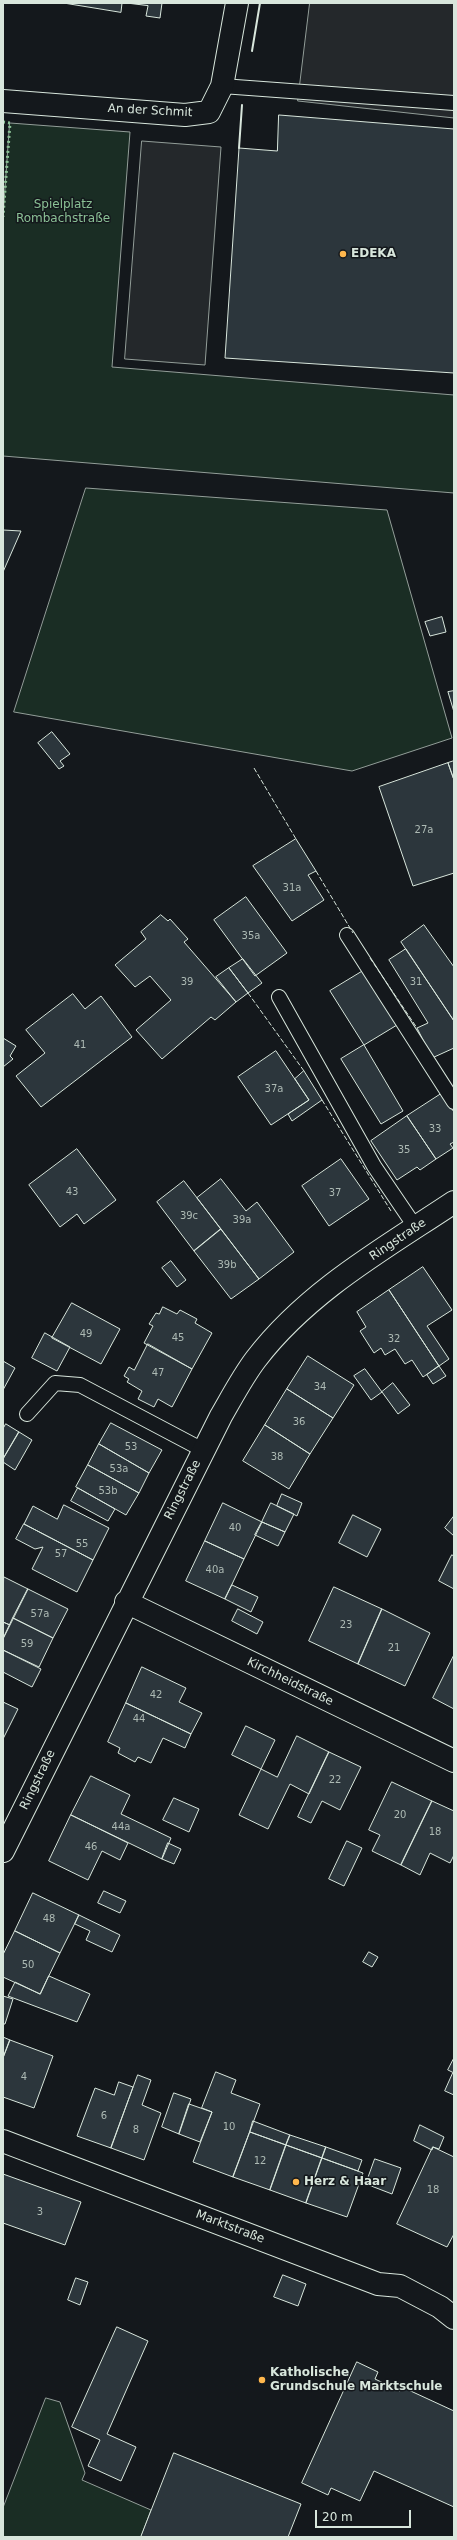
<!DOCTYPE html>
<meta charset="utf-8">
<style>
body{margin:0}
#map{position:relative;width:457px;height:2540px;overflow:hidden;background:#14181c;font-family:"DejaVu Sans",sans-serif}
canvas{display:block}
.frame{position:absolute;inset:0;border:4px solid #d8e6dc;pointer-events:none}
.scale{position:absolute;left:315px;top:2510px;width:96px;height:18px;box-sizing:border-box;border:2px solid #d8e6dc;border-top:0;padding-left:5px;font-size:12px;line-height:14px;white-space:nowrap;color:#d8e6dc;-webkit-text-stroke:3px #14181c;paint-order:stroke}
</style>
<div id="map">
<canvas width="457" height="2540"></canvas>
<div class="frame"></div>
<div class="scale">20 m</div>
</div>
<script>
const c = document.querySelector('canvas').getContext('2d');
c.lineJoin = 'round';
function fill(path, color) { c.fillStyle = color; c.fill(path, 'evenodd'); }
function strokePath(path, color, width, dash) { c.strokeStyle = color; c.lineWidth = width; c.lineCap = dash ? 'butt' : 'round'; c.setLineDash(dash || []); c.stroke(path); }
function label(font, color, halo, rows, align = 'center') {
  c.font = font + ' "DejaVu Sans",sans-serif'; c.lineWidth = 3; c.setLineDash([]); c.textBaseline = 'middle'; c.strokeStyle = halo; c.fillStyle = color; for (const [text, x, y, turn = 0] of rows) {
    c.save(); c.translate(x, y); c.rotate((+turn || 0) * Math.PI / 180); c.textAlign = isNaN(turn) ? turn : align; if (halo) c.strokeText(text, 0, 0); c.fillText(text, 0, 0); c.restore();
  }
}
const green = new Path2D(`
 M10,123L130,132L112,367L454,395V493L3,456V217Z
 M86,488L387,510L452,738L352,771L14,712Z
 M46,2398L60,2402L85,2473L82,2480L151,2510L141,2537H3V2508Z`);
fill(green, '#1a2d24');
strokePath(green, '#939e99', 1);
const parking = new Path2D(`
 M310,3H454V118L298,101Z
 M142,141L221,147L205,365L125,359Z`);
fill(parking, '#24282b');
strokePath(parking, '#939e99', 1);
const building = new Path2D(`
 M64,3H122L121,12Z
 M127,3H162L160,18L146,16L148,6Z
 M279,115L454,129V373L225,358L239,148L277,151Z
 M3,530L21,531L3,572Z
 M442,617L446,632L430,636L425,622Z
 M454,691V712L448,692Z
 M52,732L70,754L60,761L64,766L59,769L38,743Z
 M454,761V780L448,763Z
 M448,763L454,780V873L413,886L379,787Z
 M296,839L316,871L308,875L324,900L292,921L253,866Z
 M246,897L287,953L255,976L214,920Z
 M161,915L168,921L170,919L188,939L184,942L236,1002L215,1020L211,1017L162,1059L136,1030L171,1000L150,976L135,987L115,965L146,939L141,932Z
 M424,925L454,967V1021L401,942Z
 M406,949L454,1021V1048L432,1058L417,1028L428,1023L389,960Z
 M243,959L262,983L248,993L229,968Z
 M229,968L248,993L236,1002L216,977Z
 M363,971L397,1025L364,1045L330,991Z
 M73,994L85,1009L101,996L132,1037L41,1107L16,1076L45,1053L26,1030Z
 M3,1038L16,1046L10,1056L13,1059L3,1067Z
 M364,1045L403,1111L381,1124L341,1059Z
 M276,1051L309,1100L271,1125L238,1077Z
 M304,1071L322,1100L292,1121L288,1114L309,1100L295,1079Z
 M441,1094L454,1112V1142L450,1144L453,1148L436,1159L407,1116Z
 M407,1116L436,1159L420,1170L417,1167L397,1180L371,1141Z
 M77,1149L116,1200L84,1224L77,1214L60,1227L29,1185Z
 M341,1159L369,1199L329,1226L302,1186Z
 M221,1179L246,1211L257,1202L294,1252L259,1279L197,1198Z
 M184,1181L221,1229L194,1251L157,1202Z
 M221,1229L259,1279L231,1299L194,1251Z
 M171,1261L186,1280L177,1287L162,1268Z
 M423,1267L452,1310L427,1326L449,1359L439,1366L389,1290Z
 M389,1290L439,1366L423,1377L412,1360L405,1364L395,1349L385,1355L381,1348L374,1353L360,1331L366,1327L357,1312Z
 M72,1303L120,1329L101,1364L52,1338Z
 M163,1307L177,1314L180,1310L197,1319L195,1323L212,1333L192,1369L144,1343L153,1326L149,1324L156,1313L159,1314Z
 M45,1333L70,1347L57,1371L32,1358Z
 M148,1344L192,1369L172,1407L158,1399L154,1407L138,1399L142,1391L127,1382L129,1379L124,1376L129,1367L134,1370Z
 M308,1356L354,1385L333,1418L287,1389Z
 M3,1361L15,1368L3,1390Z
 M439,1366L446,1376L433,1384L427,1375Z
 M365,1369L382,1392L371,1400L354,1376Z
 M393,1383L410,1405L398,1414L382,1392Z
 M287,1389L333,1418L310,1454L265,1425Z
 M111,1423L162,1450L149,1473L99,1444Z
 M6,1424L19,1432L3,1459V1429Z
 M265,1425L310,1454L289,1489L243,1461Z
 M19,1432L32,1440L15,1470L3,1462V1459Z
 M99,1444L149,1473L139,1493L88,1465Z
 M88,1465L139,1493L126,1515L76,1487Z
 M78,1488L115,1509L108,1521L71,1501Z
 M282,1494L302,1503L297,1516L277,1506Z
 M223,1503L262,1522L244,1559L205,1541Z
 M271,1503L294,1514L285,1532L262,1522Z
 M64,1505L109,1528L93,1560L24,1524L33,1506L57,1519Z
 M353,1515L381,1529L367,1557L339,1543Z
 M454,1516V1536L445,1528Z
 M262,1522L285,1532L278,1546L255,1535Z
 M24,1524L93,1560L77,1592L32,1569L43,1547L35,1549L16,1539Z
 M205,1541L244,1559L225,1599L186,1581Z
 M452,1555L454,1556V1589L439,1581Z
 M4,1577L28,1589L10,1625L3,1622Z
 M232,1585L258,1597L251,1612L225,1599Z
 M334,1587L382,1609L358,1664L309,1641Z
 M28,1589L68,1609L53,1638L13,1618Z
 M238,1609L263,1622L257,1634L232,1621Z
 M382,1609L430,1633L405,1686L358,1664Z
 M13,1618L53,1638L39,1667L3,1650V1639Z
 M3,1622L10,1625L3,1639Z
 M3,1650L41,1669L32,1687L3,1672Z
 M454,1655V1709L433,1698Z
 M142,1667L186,1688L179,1702L202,1713L191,1734L126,1703Z
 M3,1702L18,1709L3,1739Z
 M126,1703L191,1734L185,1748L163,1738L151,1763L138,1757L135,1762L118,1753L120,1748L108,1742Z
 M246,1726L275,1740L261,1769L232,1755Z
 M297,1736L329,1752L309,1794L290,1784L268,1829L239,1815L261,1769L277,1777Z
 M329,1752L361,1767L340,1810L322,1801L311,1823L298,1817Z
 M91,1776L130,1795L121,1814L171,1838L162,1859L71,1815Z
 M392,1782L432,1801L401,1865L372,1851L380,1835L369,1830Z
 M174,1798L199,1809L189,1832L163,1820Z
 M432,1801L454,1811V1855L450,1863L430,1853L420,1875L401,1865Z
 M71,1815L128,1843L120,1860L102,1851L88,1880L49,1861Z
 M347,1841L362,1848L344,1886L329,1879Z
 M168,1843L181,1849L174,1864L162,1859Z
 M104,1891L126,1901L120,1913L98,1903Z
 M33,1893L79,1915L60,1953L15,1931Z
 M79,1915L120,1935L112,1952L86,1940L90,1931L75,1924Z
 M15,1931L60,1953L40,1994L3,1977V1955Z
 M369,1952L378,1957L372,1967L363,1962Z
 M49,1976L90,1994L77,2022L8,1996L15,1982L40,1994Z
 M3,1996L13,1999L5,2024H3Z
 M3,2037L10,2040L3,2058Z
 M10,2040L53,2056L34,2108L3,2097V2058Z
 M454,2058V2073L448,2070Z
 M216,2072L236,2080L231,2093L260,2104L233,2177L193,2162L212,2112L202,2108Z
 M453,2073H454V2095L445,2091Z
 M138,2075L151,2080L142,2105L161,2113L144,2160L111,2148Z
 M119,2082L133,2087L111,2148L77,2136L95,2088L114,2095Z
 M174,2093L191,2099L179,2134L162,2127Z
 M189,2104L212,2112L200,2142L179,2134Z
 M253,2121L290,2135L286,2145L250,2132Z
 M420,2125L444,2137L439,2149L433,2147L432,2150L414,2141Z
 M250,2132L286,2145L270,2190L233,2177Z
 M290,2135L326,2147L322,2158L286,2145Z
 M286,2145L322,2158L306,2203L270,2190Z
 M326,2147L362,2160L358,2171L322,2158Z
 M433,2147L454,2157V2234L447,2247L397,2224Z
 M322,2158L363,2173L347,2217L306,2203Z
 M375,2159L401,2168L392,2194L366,2184Z
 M3,2174L81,2202L65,2245L3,2223Z
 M283,2275L306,2284L298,2306L274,2297Z
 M76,2278L88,2282L80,2305L68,2300Z
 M117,2327L148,2341L107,2434L136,2447L121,2481L88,2466L100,2440L72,2427Z
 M357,2362L378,2372L375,2379L400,2391L402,2387L454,2411V2507L374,2471L360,2501L331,2488L328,2495L302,2483Z
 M174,2453L301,2504L288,2537H141Z`);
fill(building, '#2c363c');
strokePath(building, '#d8e6dc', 1);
const lane = new Path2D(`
 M222,86L454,103
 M347,935L454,1102
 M279,997L374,1166L416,1228
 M27,1414L55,1383L80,1385L203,1450`);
const street = new Path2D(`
 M3,101L185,115L209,112L222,86L237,3
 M126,1602L454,1761
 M3,1851L221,1416C232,1397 243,1376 256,1359C308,1291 385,1248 454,1202
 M3,2141L378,2284L400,2286L440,2307L454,2318`);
strokePath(lane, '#d8e6dc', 16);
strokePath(street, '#d8e6dc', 24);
strokePath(lane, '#14181c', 14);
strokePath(street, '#14181c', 22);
strokePath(new Path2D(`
 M3,122L10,123L3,217`), '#8ac095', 3, [2, 3]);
strokePath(new Path2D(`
 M254,768L296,839
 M316,871L353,933
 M370,958L417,1028
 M248,993L304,1071
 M322,1100L391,1211`), '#d8e6dc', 1, [5, 2]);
strokePath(new Path2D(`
 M252,51L260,3
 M239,148L242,105`), '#d8e6dc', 2);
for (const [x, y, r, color] of [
 [343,254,4,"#ffb74d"],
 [296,2182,4,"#ffb74d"],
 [262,2380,4,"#ffb74d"]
]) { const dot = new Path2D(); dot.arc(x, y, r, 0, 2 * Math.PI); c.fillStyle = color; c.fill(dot); strokePath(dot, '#14181c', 1.5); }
label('10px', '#adbab4', null, [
 ["27a",424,830],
 ["31a",292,888],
 ["35a",251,936],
 ["39",187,982],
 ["31",416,982],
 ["41",80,1045],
 ["37a",274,1089],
 ["33",435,1129],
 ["35",404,1150],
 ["43",72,1192],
 ["37",335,1193],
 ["39c",189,1216],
 ["39a",242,1220],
 ["39b",227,1265],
 ["49",86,1334],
 ["45",178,1338],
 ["32",394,1339],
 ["47",158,1373],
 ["34",320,1387],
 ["36",299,1422],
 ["53",131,1447],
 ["38",277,1457],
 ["53a",119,1469],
 ["53b",108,1491],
 ["40",235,1528],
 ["55",82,1544],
 ["57",61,1554],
 ["40a",215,1570],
 ["57a",40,1614],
 ["23",346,1625],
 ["59",27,1644],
 ["21",394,1648],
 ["42",156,1695],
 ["44",139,1719],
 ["22",335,1780],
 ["20",400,1815],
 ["44a",121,1827],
 ["18",435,1832],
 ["46",91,1847],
 ["48",49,1919],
 ["50",28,1965],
 ["4",24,2077],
 ["6",104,2116],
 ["10",229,2127],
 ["8",136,2130],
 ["12",260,2161],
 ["18",433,2190],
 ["3",40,2212]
]);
label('12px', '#d8e6dc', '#14181c', [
 ["An der Schmit",150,111,3],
 ["Ringstraße",398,1240,-34],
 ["Ringstraße",183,1490,-63],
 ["Kirchheidstraße",290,1682,26],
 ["Ringstraße",38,1780,-64],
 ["Marktstraße",230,2227,21]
]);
label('12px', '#8ac095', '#14181c', [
 ["Spielplatz",63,205],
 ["Rombachstraße",63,219]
]);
label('bold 12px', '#d8e6dc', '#14181c', [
 ["EDEKA",351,254],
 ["Herz & Haar",304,2182],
 ["Katholische",270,2373],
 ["Grundschule Marktschule",270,2387]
], 'left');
</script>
